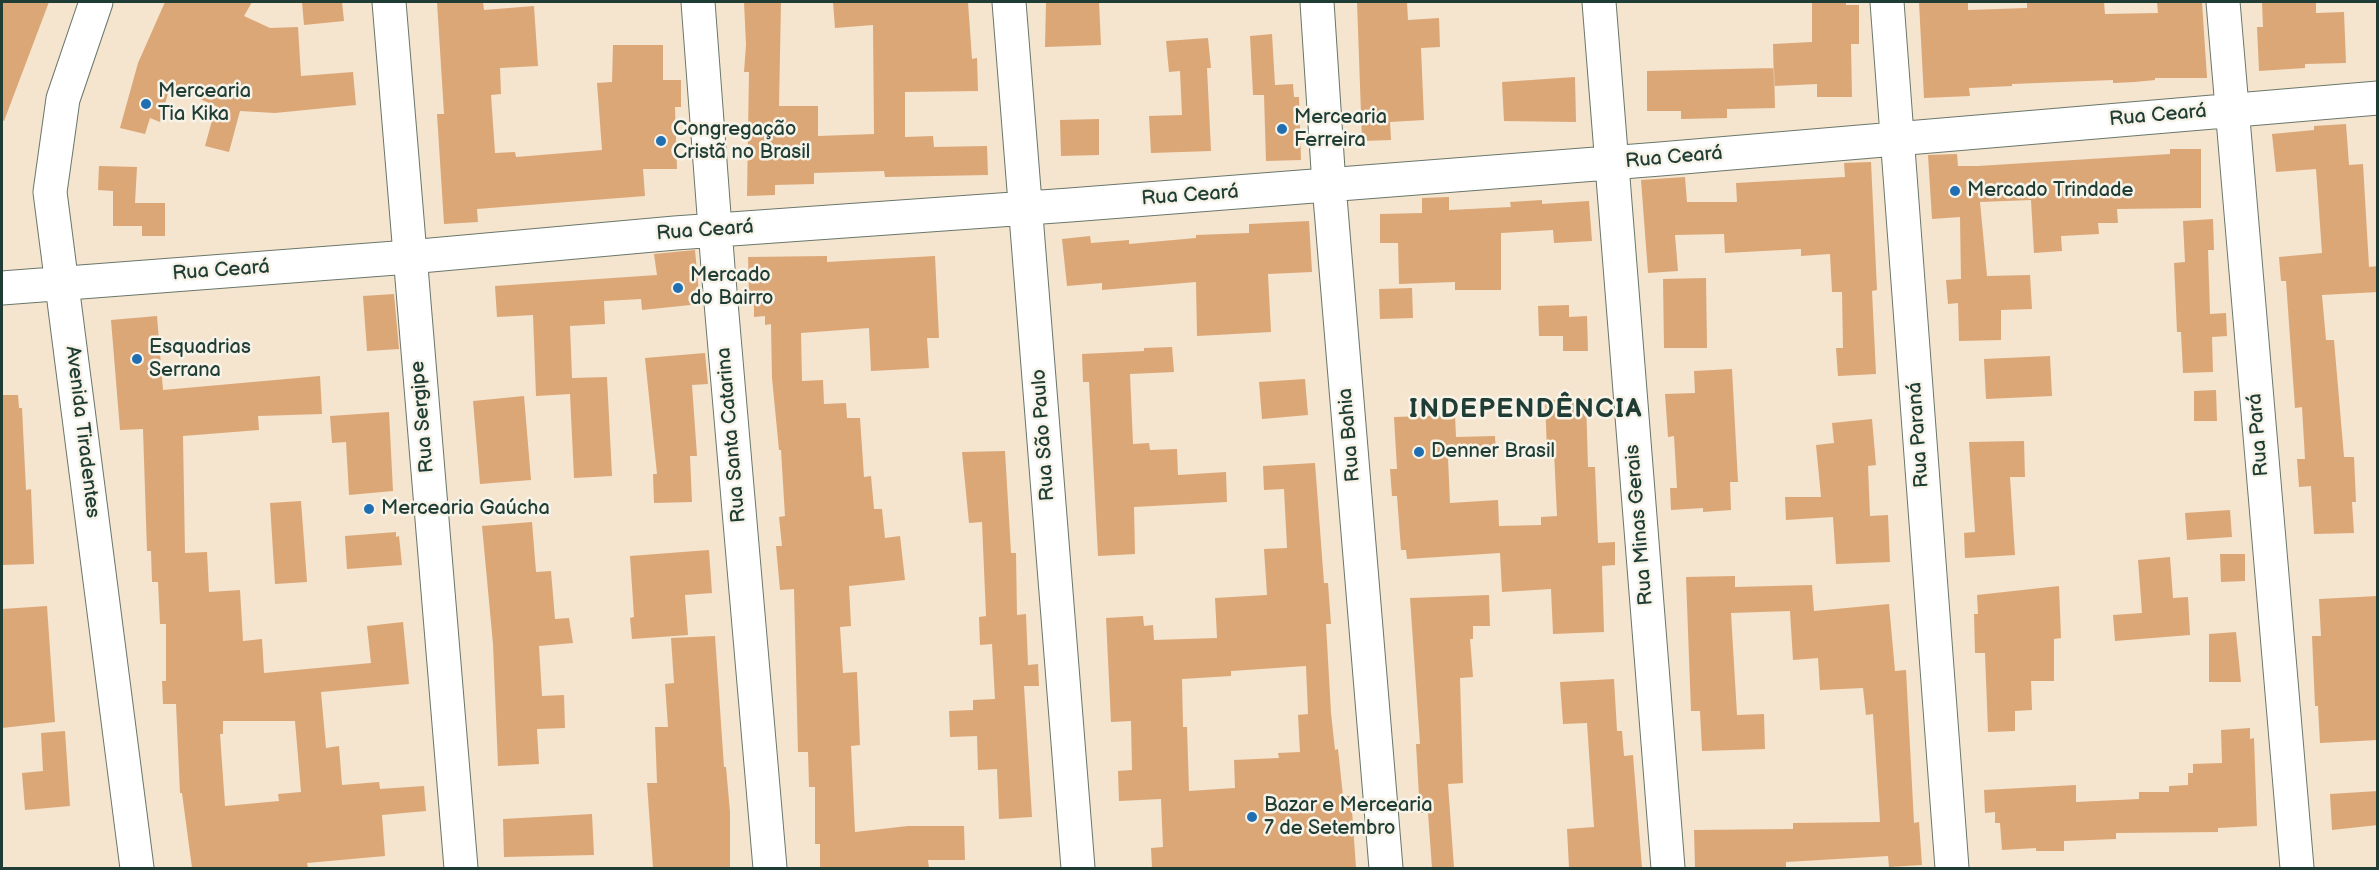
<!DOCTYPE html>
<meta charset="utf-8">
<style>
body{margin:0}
#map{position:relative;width:2379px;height:870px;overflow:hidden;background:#f5e4ce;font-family:"Balsamiq Sans",sans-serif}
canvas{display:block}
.frame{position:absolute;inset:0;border:3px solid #1f3d34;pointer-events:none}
</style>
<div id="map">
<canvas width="2379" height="870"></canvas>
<div class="frame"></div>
</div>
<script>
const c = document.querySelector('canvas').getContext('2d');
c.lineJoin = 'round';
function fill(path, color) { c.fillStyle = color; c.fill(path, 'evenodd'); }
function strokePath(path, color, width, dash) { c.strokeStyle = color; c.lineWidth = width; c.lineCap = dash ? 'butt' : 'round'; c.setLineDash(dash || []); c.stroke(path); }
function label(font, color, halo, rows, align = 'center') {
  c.font = font + ' "Balsamiq Sans",sans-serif'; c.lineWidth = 5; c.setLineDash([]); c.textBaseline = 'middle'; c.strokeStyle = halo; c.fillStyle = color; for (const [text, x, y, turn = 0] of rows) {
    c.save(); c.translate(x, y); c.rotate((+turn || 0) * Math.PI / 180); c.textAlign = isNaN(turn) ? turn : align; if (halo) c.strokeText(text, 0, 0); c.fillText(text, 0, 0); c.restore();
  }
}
fill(new Path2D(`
 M2,2H49L4,121L2,120Z
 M165,2H252L244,16L270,28L298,27L301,76L353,72L356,105L275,113L240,111L229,152L205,146L216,106L170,86L160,122L150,118L145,134L120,128L138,63Z
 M302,2H342L344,21L304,25Z
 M437,2H483L484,10L534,6L538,66L500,68L501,94L491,95L495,153L515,152L516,157L602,150L597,83L612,82L613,45H663V80H681V107H675L677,169H643L645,196L477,209L478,222L444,224L437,114H444Z
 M744,2H781L779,106H818V136L874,134L873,25L835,28L833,2H968L972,59L977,58L978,91L905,92V137L933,136L934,147L987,146L988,175L885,177L884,171L814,173V184L775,185V195L747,196L749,72H744L746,45Z
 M1046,2H1099L1101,45L1045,47Z
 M1357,2H1407L1408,20L1439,18L1440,47L1421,48L1424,120L1390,122L1391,140L1362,141Z
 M1812,2H1846V5H1859V44H1851L1852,97H1817V84L1774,86L1773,44L1812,42Z
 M1919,2H1968V10L2027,8V2H2104L2105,14L2158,13L2157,2H2202L2207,78H2155V80L2135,82L2113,83V80L2012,84V86L1969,88L1970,96L1924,98Z
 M2262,2H2316V13L2344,12L2346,63L2305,64V68L2259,71L2257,27H2263Z
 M1272,34L1275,85L1293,84L1294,97H1299L1301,160L1266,161L1264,95H1253L1250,36Z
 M1208,38L1211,68H1207L1211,151L1151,153L1149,116L1182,115L1180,71L1169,72L1166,41Z
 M1774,68L1775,108L1727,109V118L1681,119V111H1647V71Z
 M1575,77L1576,122L1504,121L1502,82Z
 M1099,119V155L1061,156L1060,120Z
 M2346,124L2349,165L2363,164L2369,267L2378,266V292L2322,295L2326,340H2334L2344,457H2354L2356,502H2352L2354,533L2314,534L2311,486L2299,487L2297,459H2305L2302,407L2295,408L2286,281H2281L2279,257L2322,253L2316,169L2276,172L2272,134L2314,130V126Z
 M2170,149H2201V208L2117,209L2118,223H2098L2099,234L2061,236L2062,251L2034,253L2031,200L1980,202L1987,276L2030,275L2032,309L2001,310V340L1959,341L1958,303L1948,304L1946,280L1961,279L1960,217L1932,219L1928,155L1957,154L1958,166H1978L2170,154Z
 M1871,162L1877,290L1872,291L1876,374L1838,376L1836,348H1843L1842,292H1832L1830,254L1801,256V249L1725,253L1724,234L1675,235L1678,271L1648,273L1641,180L1685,177L1687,202H1737L1736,183L1845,177L1844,163Z
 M99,166L137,167L135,203H165V236H142V226H113V191L98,190Z
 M1449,197V210L1511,207L1510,202L1542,200V204L1589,201L1592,241L1554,243L1553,230L1501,233V290H1455V282L1399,284L1398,243H1380V214L1422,213V198Z
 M2213,219L2214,250H2208L2210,314L2226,313L2227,336L2212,337L2213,372L2183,373L2181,332H2177L2174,263L2185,262L2183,221Z
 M1309,221L1312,272L1268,274L1271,332L1197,336L1196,282L1102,290V283L1067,286L1062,239L1090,236L1091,243L1129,240V244L1196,238V235L1249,233V224Z
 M695,250L700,304L642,310L641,299L604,301L605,324L570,326L572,378L607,377L612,476L574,478L570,394L536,396L533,315L497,317L495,286L657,275L654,254Z
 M827,256V262L935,256L939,338H927L929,368L871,371L869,328L801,333L802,381L823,380L824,404L846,403L847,418H860L864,477L871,476L874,509H882L885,538L900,536L905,580L849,586L851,626L840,627L843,673L857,672L860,745L851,746L855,832L908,826H964L965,860H928L929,868H820V844H815V787H809L808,752H798L794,589L780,590L776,546H782L779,517L785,516L781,450H779L772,378L771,324L765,325V316L754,317V297H749L748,257Z
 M1706,278L1707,348H1664L1663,279Z
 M1412,288L1413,318L1380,319L1379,289Z
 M394,294L399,349L367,351L363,296Z
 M1569,305V317L1587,316L1588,351H1563V336H1539L1538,306Z
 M157,316L163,390L320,376L322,414L258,416L259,430L183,436L185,553L207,552L209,592L240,590L243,641L262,639L264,673L371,663L367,626L403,622L409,684L321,692L326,748L339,746L342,785L379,782L380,789L424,786L426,811L382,815L385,856L307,863L308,868H192L182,793H180L176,704H163L162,681H166V624H160L158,582H152L151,551H147L143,429L120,430L111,320ZM223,721H295L301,792L278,794L279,801L225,806L220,734H223Z
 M1172,347L1174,372L1130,374L1133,444L1149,443L1150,450L1177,449L1178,475L1226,472L1227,502L1134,507L1135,554L1098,556L1089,382H1083L1082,354L1144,351V348Z
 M705,353L708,384L692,385L697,456H690L692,502L654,503L653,474H657L645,358Z
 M2050,356L2052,396L1986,399L1984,359Z
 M1732,369L1738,482H1730L1731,510L1703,512V508L1671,510L1670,488H1677L1674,436L1668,437L1665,394L1695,393L1694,371Z
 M1305,379L1308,415L1262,419L1259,382Z
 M2216,390L2217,421H2194V391Z
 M2,395H18L19,408H22L26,490L31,489L34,564L2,565Z
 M524,396L531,480L480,484L473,401Z
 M1586,399L1588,467H1595L1598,543L1615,542V565L1602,566L1604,632L1553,634L1551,589L1502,592L1500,553L1407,559L1406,550H1401L1397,496H1392L1390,469H1397L1394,417L1455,415L1456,437L1495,436L1496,457L1448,458L1450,503L1498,500L1499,526L1541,525V517L1557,516L1554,451H1547L1545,400Z
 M389,412L393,491L349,495L346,442L332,443L330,416Z
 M1872,419L1876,465L1868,466L1870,516L1888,515L1890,562L1836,564L1833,517L1786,520L1785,497H1821L1816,445L1834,443L1832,423Z
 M2024,441L2025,477H2010L2015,555L1965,558L1964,533L1975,532L1969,442Z
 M1005,451L1011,553H1016L1017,615L1026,614L1028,665L1038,664L1039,686H1024L1032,817L999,819L997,769L978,770L977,736L950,737L949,711L973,710V700L995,699L992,644L980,645L979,617L986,616L982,522L969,523L962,452Z
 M1315,463L1324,583H1328L1331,624H1326L1331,713L1335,750L1338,749L1343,796H1351L1356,868H1152L1151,848L1163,847L1161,799L1119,801L1118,771L1132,770L1131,721L1111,722L1106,618L1143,616L1144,626L1153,625L1154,640L1217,638L1215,598L1267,595L1264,549L1287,548L1284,489L1264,490L1263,466ZM1306,666L1308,714L1298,715L1300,752L1278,753L1279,758L1234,760L1235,788L1189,791L1187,727H1183L1182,679L1231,676V671Z
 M301,501L307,582L275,584L270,503Z
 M2230,510L2232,537L2187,540L2185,513Z
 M532,522L536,572L551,571L555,619L569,618L573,643L539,646L542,696L564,695L565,728L537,729L539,764L498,766L493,644L482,526Z
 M396,532V537L399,536L402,565L347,569L345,536Z
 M709,550L712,593L685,595L688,635L632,639L630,618L634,617L630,556Z
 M2220,554H2245V581L2221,582Z
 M2170,557L2173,598L2188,597L2190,635L2115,641L2113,615L2142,613L2138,560Z
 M1735,576V587L1812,585L1814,611L1889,604L1895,671L1906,670L1914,823L1919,822L1922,865L1889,867L1888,856L1786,862V868H1695L1694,830L1793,829V823L1880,822L1873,714L1866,715L1863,688L1820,690L1818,658L1793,660L1790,611L1731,613L1737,715L1764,714L1765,749L1702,751L1700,711H1691L1686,577Z
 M2059,586L2061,638L2054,639V681H2031L2032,710L2015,711V731L1988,732L1985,653H1975L1974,614H1978L1977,595Z
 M1489,595L1490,626H1473V639H1470L1473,677L1460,678L1463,783L1448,784L1454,868H1432L1428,813H1420L1416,744H1420L1410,598Z
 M2378,596V740L2320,743L2318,706H2315L2312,636H2321L2319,599Z
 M47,606L55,722L2,728V609Z
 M2236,632L2241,682H2209V634Z
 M715,636L724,767H726L730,812V868H653L647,783H657L655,727H668L665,684L674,683L671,638Z
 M1614,679L1617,731H1622L1624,756L1633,755L1642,868H1569L1567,829L1594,827L1587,723L1563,724L1560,682Z
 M2250,728V739L2254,738L2257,826L2218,828V832L2116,833V839L2064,841V851H2036V848L2002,850L2000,823H1995V812L1985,813L1984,790L2076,785V802L2139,799V792H2169V786L2188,785V773H2193V764L2222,763L2221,730Z
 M65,731L70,806L25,810L22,773L43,771L41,733Z
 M2378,791V825L2332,830L2330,794Z
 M592,814L594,855L504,857L503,819Z`), '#dba777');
const minor = new Path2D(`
 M96,2L63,99L50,192L137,868
 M389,2L461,868
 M698,2L718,268L770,868
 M1009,2L1078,868
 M1317,2L1329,185L1386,868
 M1599,2L1668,868
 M1887,2L1952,868
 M2223,2L2297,868
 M2,288L409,257L675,233L1070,205L1660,159L2378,98`);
strokePath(minor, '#6a776a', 35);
strokePath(minor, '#fff', 33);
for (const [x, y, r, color] of [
 [146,104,6,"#1f6fb2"],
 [1282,129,6,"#1f6fb2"],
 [661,141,6,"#1f6fb2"],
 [1955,191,6,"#1f6fb2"],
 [678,288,6,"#1f6fb2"],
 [137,359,6,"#1f6fb2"],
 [1419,452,6,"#1f6fb2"],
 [369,509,6,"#1f6fb2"],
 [1252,817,6,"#1f6fb2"]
]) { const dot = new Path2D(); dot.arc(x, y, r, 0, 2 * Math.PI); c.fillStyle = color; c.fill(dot); strokePath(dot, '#f7f3e8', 2); }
label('20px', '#1f3d34', '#f7f3e8', [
 ["Mercearia",158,92],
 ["Tia Kika",158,115],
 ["Mercearia",1294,118],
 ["Ferreira",1294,141],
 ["Congregação",673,130],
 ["Cristã no Brasil",673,153],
 ["Mercado Trindade",1967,191],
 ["Mercado",690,276],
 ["do Bairro",690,299],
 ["Esquadrias",149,348],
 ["Serrana",149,371],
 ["Denner Brasil",1431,452],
 ["Mercearia Gaúcha",381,509],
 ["Bazar e Mercearia",1264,806],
 ["7 de Setembro",1264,829]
], 'left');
label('20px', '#1f3d34', '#f7f3e8', [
 ["Rua Ceará",2158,116,-5],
 ["Rua Ceará",1674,158,-5],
 ["Rua Ceará",1190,196,-4],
 ["Rua Ceará",705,231,-4],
 ["Rua Ceará",221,271,-4],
 ["Rua Sergipe",423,417,-95],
 ["Avenida Tiradentes",82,432,83],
 ["Rua Santa Catarina",732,435,-95],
 ["Rua São Paulo",1044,435,-94],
 ["Rua Bahia",1350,435,-95],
 ["Rua Paraná",1919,435,-94],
 ["Rua Pará",2259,435,-95],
 ["Rua Minas Gerais",1640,525,-95]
]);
c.letterSpacing = '1.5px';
label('bold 26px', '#1f3d34', '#f7f3e8', [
 ["INDEPENDÊNCIA",1526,410]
]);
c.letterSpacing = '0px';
</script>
